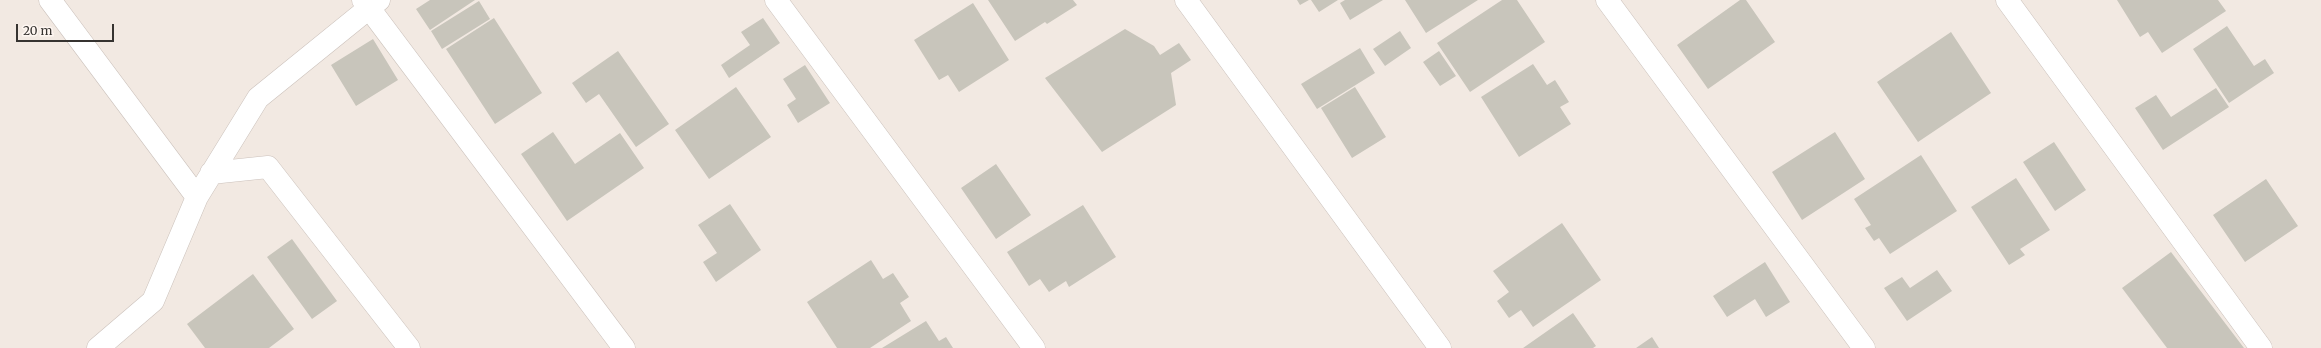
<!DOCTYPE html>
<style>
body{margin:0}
#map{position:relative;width:2321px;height:348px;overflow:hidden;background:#f2e9e2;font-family:Merriweather,serif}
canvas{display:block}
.scale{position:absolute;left:16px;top:24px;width:98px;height:18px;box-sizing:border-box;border:2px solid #363330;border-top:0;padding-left:5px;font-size:12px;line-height:14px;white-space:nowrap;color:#363330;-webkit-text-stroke:3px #fef6f1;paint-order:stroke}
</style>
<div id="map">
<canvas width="2321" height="348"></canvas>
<div class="scale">20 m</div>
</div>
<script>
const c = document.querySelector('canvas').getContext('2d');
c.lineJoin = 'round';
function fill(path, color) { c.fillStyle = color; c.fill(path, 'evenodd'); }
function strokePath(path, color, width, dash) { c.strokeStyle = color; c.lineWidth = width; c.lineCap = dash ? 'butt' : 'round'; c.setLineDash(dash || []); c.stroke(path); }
fill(new Path2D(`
 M430,0H475L430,30L416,9Z
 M988,0H1073L1077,5L1047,24L1045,22L1015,41Z
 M1297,0H1309L1300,5Z
 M1311,0H1338L1319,12Z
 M1345,0H1383L1350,20L1340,3Z
 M1405,0H1478L1426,33Z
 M1502,0H1517L1545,42L1470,92L1437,43Z
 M1740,0H1746L1775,42L1708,89L1677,45Z
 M2117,0H2218L2226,11L2162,53L2148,32L2140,37Z
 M479,1L490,19L442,49L431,31Z
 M973,3L1009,60L959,92L948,75L939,80L914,40Z
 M494,18L542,93L495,124L446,49Z
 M763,18L780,43L729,78L721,65L750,45L741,32Z
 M2227,26L2254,66L2265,59L2274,73L2229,103L2193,49Z
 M1125,29L1154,46L1160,55L1179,43L1191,60L1171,73L1176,105L1102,152L1045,78Z
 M1400,31L1411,48L1385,66L1373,49Z
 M1951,32L1991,93L1918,142L1877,82Z
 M373,39L398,80L356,106L331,65Z
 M1360,48L1375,73L1317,109L1301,84Z
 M618,51L669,124L636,147L599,94L586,103L572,83Z
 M1439,51L1456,76L1440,86L1423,62Z
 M1533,64L1547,85L1555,80L1569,102L1560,107L1571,124L1519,157L1481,97Z
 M805,65L830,103L798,123L787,105L796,99L783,79Z
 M736,87L771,137L709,179L675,130Z
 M1355,87L1386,137L1352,158L1321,108Z
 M2216,88L2229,107L2163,150L2135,108L2156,95L2171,117Z
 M553,132L575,164L620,133L644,168L567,221L521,154Z
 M1835,132L1865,179L1802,220L1772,172Z
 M2054,142L2086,190L2055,211L2023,162Z
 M1921,155L1957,211L1890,254L1879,238L1874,241L1865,228L1871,225L1854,199Z
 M996,164L1031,215L996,239L961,188Z
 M2016,178L2050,230L2020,249L2025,255L2009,265L1971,207Z
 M2266,179L2298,226L2245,262L2213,215Z
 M730,204L761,250L716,282L703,262L717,253L698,225Z
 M1083,205L1116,257L1069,287L1066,281L1049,292L1040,279L1029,286L1007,252Z
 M1562,223L1601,280L1533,327L1521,310L1509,318L1497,301L1509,292L1493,271Z
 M292,239L337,301L312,319L267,257Z
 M2171,252L2244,348H2167L2122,288Z
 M871,260L883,279L893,273L909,297L900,303L911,321L870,348H837L807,302Z
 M1765,262L1790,302L1766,317L1755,299L1727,317L1713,296Z
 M1937,270L1952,291L1907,321L1884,288L1902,277L1910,288Z
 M253,274L294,329L269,348H205L187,324Z
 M1573,313L1596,346L1593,348H1523Z
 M926,321L939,341L946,337L953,348H882Z
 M1652,337L1659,348H1636Z`), '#c8c5bb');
const street = new Path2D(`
 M50,0L197,197
 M363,0L624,348
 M776,0L1034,348
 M1186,0L1440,348
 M1607,0L1864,348
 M2007,0L2261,348
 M211,173L268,167L409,348
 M98,348L153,301L197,197L258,98L379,0`);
strokePath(street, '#cbc1bb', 23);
strokePath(street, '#fff', 22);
</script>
